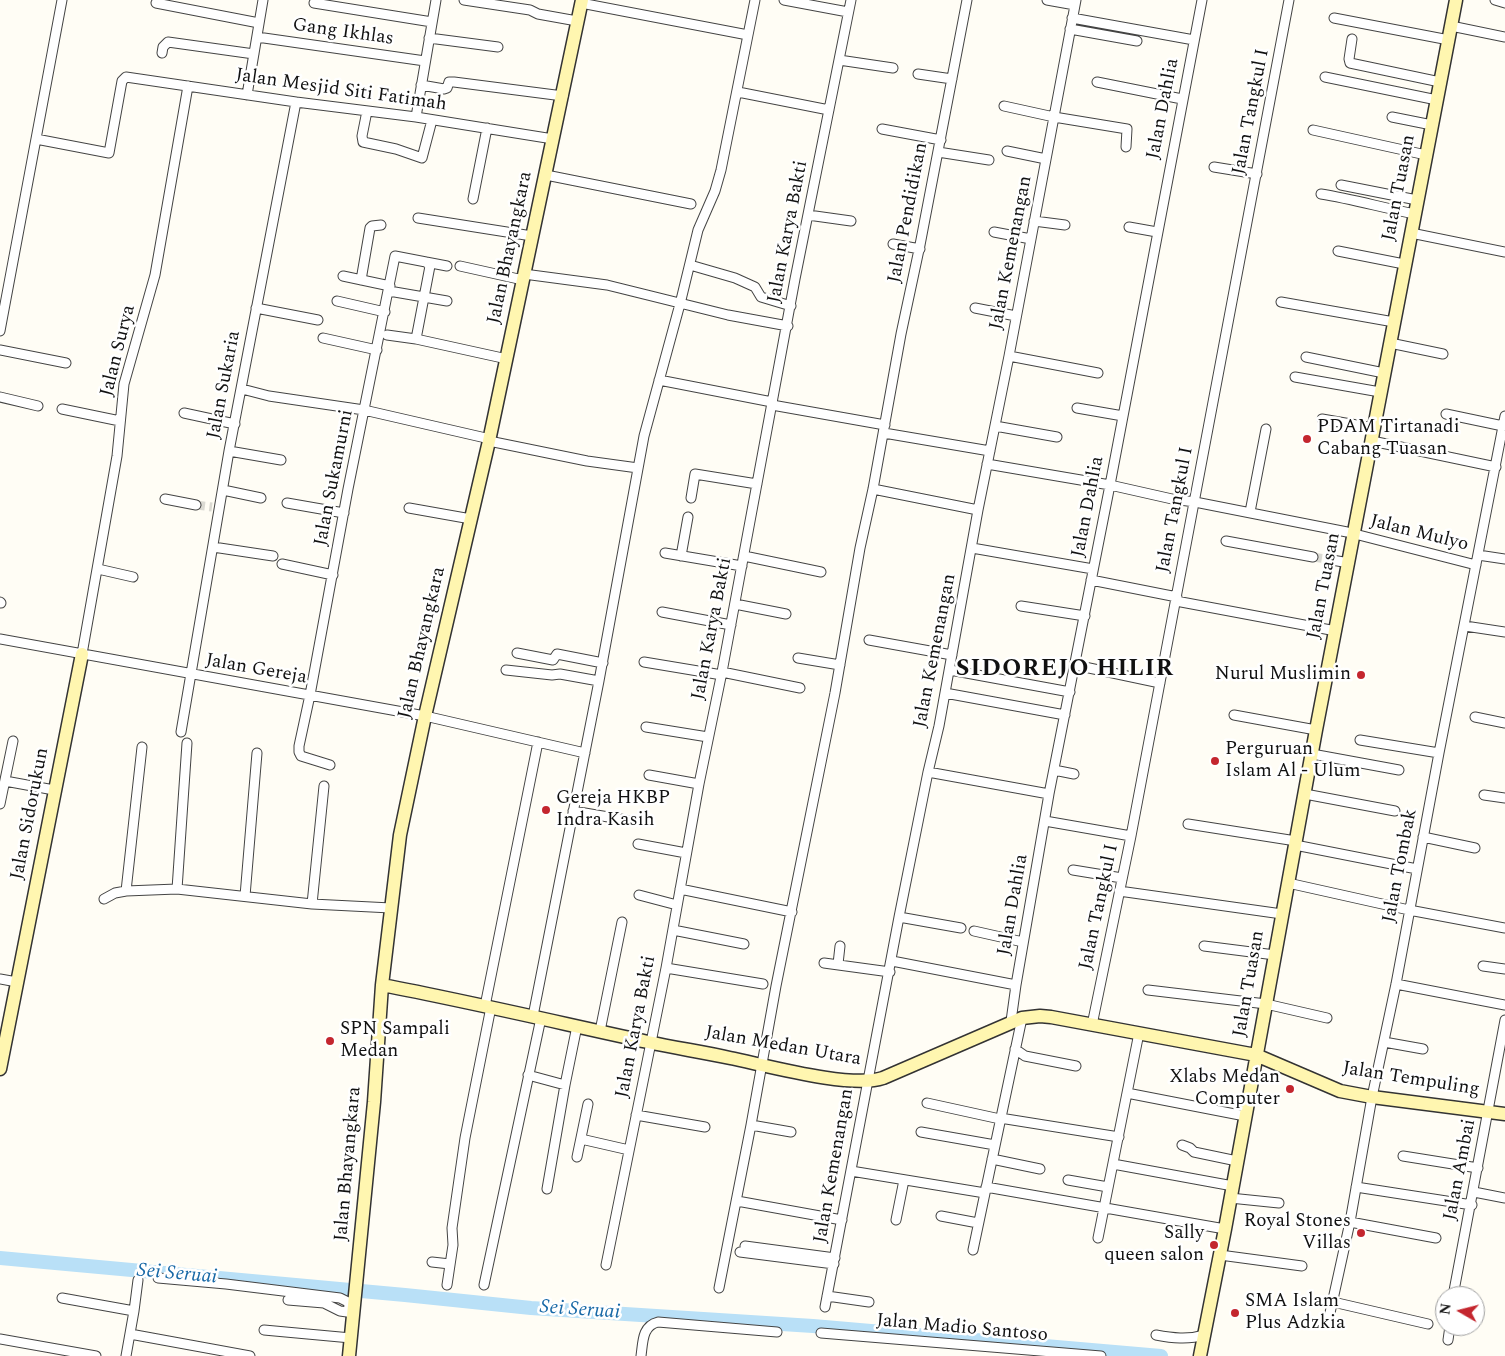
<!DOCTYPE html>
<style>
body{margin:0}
#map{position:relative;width:1505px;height:1356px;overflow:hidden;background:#fffdf5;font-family:Spectral,serif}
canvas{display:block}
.north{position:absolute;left:1435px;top:1286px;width:50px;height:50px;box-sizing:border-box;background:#fff;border:1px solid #a0a0a0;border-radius:50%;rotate:278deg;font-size:14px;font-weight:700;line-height:20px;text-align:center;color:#111}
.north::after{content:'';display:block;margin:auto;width:18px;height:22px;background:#c4262e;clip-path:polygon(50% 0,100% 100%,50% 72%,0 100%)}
</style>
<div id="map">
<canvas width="1505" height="1356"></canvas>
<div class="north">N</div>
</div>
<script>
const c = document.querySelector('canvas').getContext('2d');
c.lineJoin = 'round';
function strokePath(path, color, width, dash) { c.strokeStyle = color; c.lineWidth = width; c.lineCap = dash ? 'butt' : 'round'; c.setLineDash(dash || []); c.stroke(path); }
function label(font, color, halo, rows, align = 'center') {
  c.font = font + ' Spectral,serif'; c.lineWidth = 5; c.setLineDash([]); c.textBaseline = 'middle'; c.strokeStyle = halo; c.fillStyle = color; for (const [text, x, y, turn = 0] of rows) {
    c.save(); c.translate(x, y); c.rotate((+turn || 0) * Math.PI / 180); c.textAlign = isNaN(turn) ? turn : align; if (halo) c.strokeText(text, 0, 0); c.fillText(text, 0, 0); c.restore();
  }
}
strokePath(new Path2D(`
 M0,1258L405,1295L531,1308L813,1326L1161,1356`), '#b9e0f7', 14);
strokePath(new Path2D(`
 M196,505L212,507
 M1313,557L1332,560`), '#dbdad3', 9, [9, 4.5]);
const street = new Path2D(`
 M464,0L530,10L538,14L577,21
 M784,0L848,12
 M1047,0L1075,5
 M1495,0L1505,3
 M156,3L259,23
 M314,3L432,22
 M581,3L748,35
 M1072,18L1194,40
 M1334,18L1449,40
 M1451,26L1505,37
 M1070,29L1137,41
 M257,37L425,61
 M429,38L498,47
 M1352,39L1349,59L1350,63L1440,82
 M162,53L163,47L168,42L254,54
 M839,60L893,68
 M918,74L952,79
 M1325,77L1437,100
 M1097,82L1182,99
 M421,85L444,89L447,88L449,82H454L563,96
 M738,92L829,110
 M247,95L263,0
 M1004,106L1054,117L1127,129L1126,147
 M367,111L362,136L363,142L396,149L422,158L432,120
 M416,117L436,0
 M1392,117L1432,125
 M882,129L941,140
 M1313,130L1426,155
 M36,139L109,153L122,81L126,77L296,102L416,117L553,139
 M1007,151L1046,159
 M938,152L989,160
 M1214,167L1257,174
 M546,175L691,204
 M1341,185L1417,200
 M1321,194C1353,199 1383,208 1415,214
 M473,199L487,128
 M808,215L851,221
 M418,218L532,236
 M1034,221L1065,225
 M1129,227L1157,232
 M994,232L1031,239
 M1411,233L1505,252
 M893,244L920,249
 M1338,251L1404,264
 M426,262L447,266
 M690,265L735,278L755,287L761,297L791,306
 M460,266L523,280
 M524,274L607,285L728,315L788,326
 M343,276L390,286
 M361,280L370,228L372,226L381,225
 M389,291L447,301
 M337,301L385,312
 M1281,302L1394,322
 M256,308L318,320
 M975,308L1016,316
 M0,331L62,0
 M387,335L416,339L507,359
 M323,338L377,350
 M1390,343L1443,354
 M0,350L66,363
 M1009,356L1098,373
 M1306,357L1384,373
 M1295,377L1380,392
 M659,380L772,402
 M242,389L269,396L364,410L490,439
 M0,397L38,406
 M772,405L885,425
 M1077,408L1123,416
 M62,409L120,421
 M184,413L235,424
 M1446,414L1503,426
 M1322,419L1374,428
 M995,426L1057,437
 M884,433L990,451
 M489,441L587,461L638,468
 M1372,441L1496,467
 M229,451L281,460
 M987,464L1110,485L1172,499L1195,502L1347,532L1476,565
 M873,489L978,510
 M223,490L261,498
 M691,498L695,474L757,484
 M165,499L196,505
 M287,503L344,513
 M409,508L471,519
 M1250,512L1266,429
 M1226,541L1313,557
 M213,547L273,556
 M972,548L1093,569
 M665,553L742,566
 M1478,555L1505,559
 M681,556L688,517
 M744,556L821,572
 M1332,560L1349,563
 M282,564L333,575
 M98,569L133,577
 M1091,580L1177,597
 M1176,601L1336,631
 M0,602L1,603
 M735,604L786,614
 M1021,606L1085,616
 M662,612L731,625
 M1465,626L1505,632
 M0,639L425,716L585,753
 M869,640L952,655
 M517,653L553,660L557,654L603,663
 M82,654L117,456L124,384L155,275L188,86
 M798,658L840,665
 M644,662L722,675
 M1075,665L1160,683
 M506,670L552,675L560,674L599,681
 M950,670L1070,692
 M722,672L800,688
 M945,693L1065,715
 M1234,715L1316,730
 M1475,717L1505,723
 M646,727L708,737
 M181,732L229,451L296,102
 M1360,740L1439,753
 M142,747L126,891L177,889L312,904L391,908
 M1312,754L1399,770
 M330,765L301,756L299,752V746L310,695L348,489L395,256L426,262L430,266L416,339
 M1054,770L1074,774
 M928,772L1049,794
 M649,775L699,784
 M5,781L54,790
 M1305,794L1395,811
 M1484,795L1505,798
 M0,804L13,741
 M573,811L626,820
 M1045,821L1131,836
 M1188,824L1296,841
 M1423,837L1475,848
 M638,844L686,853
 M1295,845L1417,869
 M1073,870L1122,878
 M1288,883L1409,910L1505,928
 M177,889L187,743
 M680,889L792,912
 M1119,891L1282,914
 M639,895L677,905
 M245,896L257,753
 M104,899L115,893L126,891
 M312,904L324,786
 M899,917L961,928
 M673,930L744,944
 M974,931L1023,942
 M1204,946L1275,955
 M892,961L1016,985
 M824,963L890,972
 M838,964L840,946
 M1483,966L1505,969
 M666,968L763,984
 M0,979L17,982
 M1396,984L1505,1005
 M1148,990L1266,1004L1327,1018
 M485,1006L538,742
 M533,1016L599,681L644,436L680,304L698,230L715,191L721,170L755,0
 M1011,1021L1016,985L1049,794L1110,485L1202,0
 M1092,1025L1131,836L1289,0
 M600,1031L622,922
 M1384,1042L1423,1049
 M1015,1049L1025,1056L1076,1066
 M528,1075L565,1085
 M1132,1094L1245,1116
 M927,1103L1000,1119
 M636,1115L705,1127
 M1000,1118L1119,1137
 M751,1125L791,1132
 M921,1132L995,1145
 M581,1139L629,1150
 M1182,1145L1190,1148L1194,1152L1237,1161
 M1403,1156L1478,1168
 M577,1157L588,1104
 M992,1159L1040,1169
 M1113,1164L1233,1186
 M851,1171L985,1193
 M1068,1180L1108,1187
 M986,1187L1225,1229
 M1356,1187L1472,1205
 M547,1189L565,1085L577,1026
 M1474,1192L1505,1198
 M1230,1198L1279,1203
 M737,1201L842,1220
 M941,1216L978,1223
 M896,1220L904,1180
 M1350,1222L1436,1238
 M1098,1238L1139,1033
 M745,1246L835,1258
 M973,1250L1022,1018
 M740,1252L834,1264
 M1220,1255L1302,1266
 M432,1262L450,1264
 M606,1265L666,968L699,784L722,672L795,279L851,0
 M158,1278L226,1284L340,1298L348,1302L350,1312
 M447,1285L453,1245L452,1228L465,1138L491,1007
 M484,1285L541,1018
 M719,1288L751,1125L776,986L835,693L860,548L873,489L901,334L920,245L967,0
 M827,1296L869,1302
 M1453,1296L1505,1020
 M62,1298L134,1311L126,1356
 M288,1300L324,1303L340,1311L354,1313
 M1333,1302L1428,1324
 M825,1307L899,917L928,772L939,726L978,510L1009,356L1076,0
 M134,1311L138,1280
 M1328,1322L1350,1222L1372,1097L1396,984L1439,753L1505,416
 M264,1330L351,1338
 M821,1333L1101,1356
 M130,1334L250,1356
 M1156,1335C1172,1338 1188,1340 1204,1335
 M0,1339L96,1356
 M1448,1340L1450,1326
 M641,1356C643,1342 642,1326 658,1322L777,1332`);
const secondary = new Path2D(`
 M382,985C471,1002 560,1023 648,1042C675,1048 703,1052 730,1058C765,1065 851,1089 883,1078L1022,1018L1040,1016L1051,1017L1256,1055L1340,1091L1372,1097L1505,1114
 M0,1069L82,654
 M349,1356L374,1102L382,985L400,835L425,716L489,441L582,0
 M1200,1356L1225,1229L1316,730L1456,0`);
strokePath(street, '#444', 11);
strokePath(secondary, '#333', 15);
strokePath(street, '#fff', 9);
strokePath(secondary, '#fff6b0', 12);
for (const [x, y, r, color] of [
 [1307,439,5,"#c4262e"],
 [1361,675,5,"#c4262e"],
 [1215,761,5,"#c4262e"],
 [546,810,5,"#c4262e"],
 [330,1041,5,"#c4262e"],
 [1290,1089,5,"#c4262e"],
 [1361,1233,5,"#c4262e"],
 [1214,1245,5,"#c4262e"],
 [1235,1313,5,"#c4262e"]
]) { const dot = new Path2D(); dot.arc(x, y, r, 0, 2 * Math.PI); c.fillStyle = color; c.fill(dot); strokePath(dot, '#fff', 2); }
label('19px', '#111', '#fff', [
 ["Gang Ikhlas",343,33,8],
 ["Jalan Mesjid Siti Fatimah",341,91,8],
 ["Jalan Dahlia",1164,109,-79],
 ["Jalan Tangkul I",1252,112,-79],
 ["Jalan Tuasan",1400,188,-79],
 ["Jalan Pendidikan",909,213,-79],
 ["Jalan Karya Bakti",789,232,-79],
 ["Jalan Bhayangkara",511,248,-78],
 ["Jalan Kemenangan",1012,253,-79],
 ["Jalan Surya",119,351,-76],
 ["Jalan Sukaria",225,385,-79],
 ["Jalan Sukamurni",335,478,-79],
 ["Jalan Dahlia",1089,507,-79],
 ["Jalan Tangkul I",1176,510,-79],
 ["Jalan Mulyo",1419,534,14],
 ["Jalan Tuasan",1325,586,-79],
 ["Jalan Karya Bakti",713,629,-79],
 ["Jalan Bhayangkara",423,643,-77],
 ["Jalan Kemenangan",936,651,-79],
 ["Jalan Gereja",256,670,10],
 ["Jalan Sidorukun",31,814,-79],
 ["Jalan Tombak",1401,866,-79],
 ["Jalan Dahlia",1014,905,-80],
 ["Jalan Tangkul I",1100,907,-78],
 ["Jalan Tuasan",1250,984,-80],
 ["Jalan Karya Bakti",637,1027,-79],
 ["Jalan Medan Utara",783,1047,10],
 ["Jalan Tempuling",1411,1080,9],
 ["Jalan Bhayangkara",349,1164,-85],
 ["Jalan Kemenangan",835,1166,-80],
 ["Jalan Ambai",1461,1170,-79],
 ["Jalan Madio Santoso",962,1329,5]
]);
label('19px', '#111', '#fff', [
 ["PDAM Tirtanadi",1317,428],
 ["Cabang Tuasan",1317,450],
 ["Nurul Muslimin",1351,675,"right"],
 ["Perguruan",1225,750],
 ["Islam Al - Ulum",1225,772],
 ["Gereja HKBP",556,799],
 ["Indra Kasih",556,821],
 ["SPN Sampali",340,1030],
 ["Medan",340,1052],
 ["Xlabs Medan",1280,1078,"right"],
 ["Computer",1280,1100,"right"],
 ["Royal Stones",1351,1222,"right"],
 ["Villas",1351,1244,"right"],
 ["Sally",1204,1234,"right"],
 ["queen salon",1204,1256,"right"],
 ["SMA Islam",1245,1302],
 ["Plus Adzkia",1245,1324]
], 'left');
label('italic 20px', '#1768a6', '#fff', [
 ["Sei Seruai",177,1275,5],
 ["Sei Seruai",580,1311,4]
]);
c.letterSpacing = '1px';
label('bold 24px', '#111', '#fff', [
 ["SIDOREJO HILIR",1065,670]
]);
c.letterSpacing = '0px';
</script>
